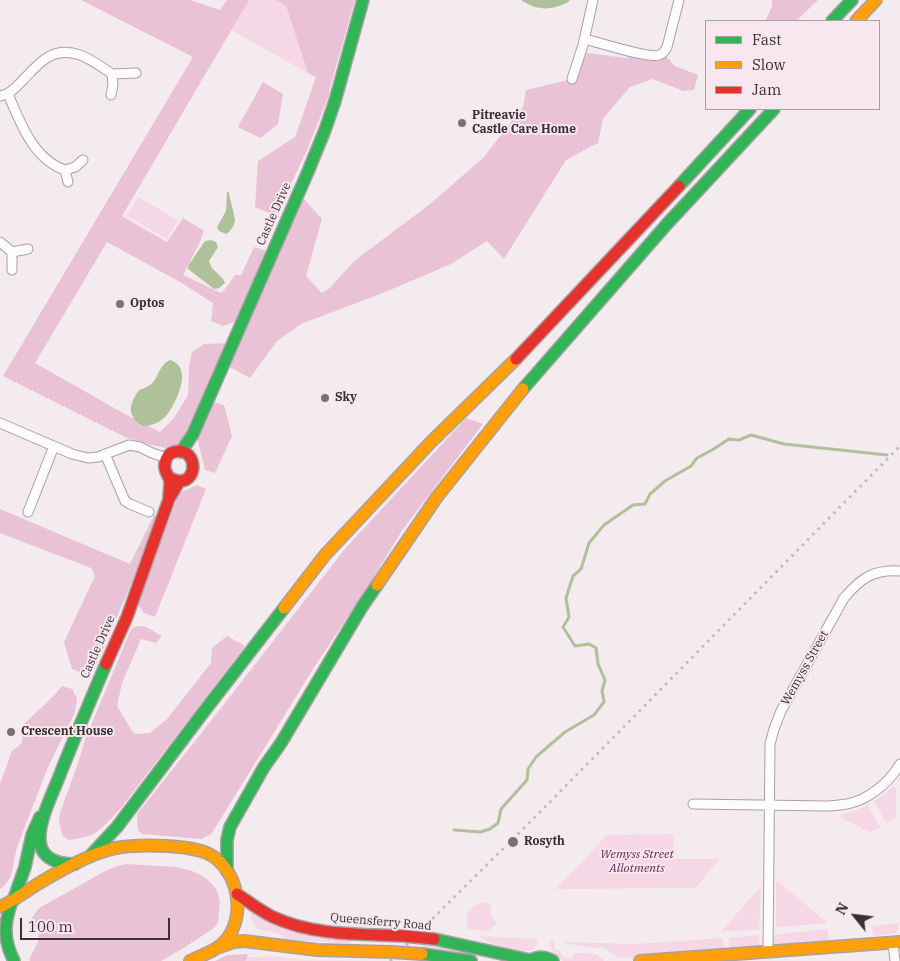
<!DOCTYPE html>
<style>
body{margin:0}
#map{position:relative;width:900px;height:961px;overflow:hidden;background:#f4ebef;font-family:"IBM Plex Serif",serif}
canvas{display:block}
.legend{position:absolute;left:705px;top:20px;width:175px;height:90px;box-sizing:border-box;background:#f8e7ee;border:1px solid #ab9ea3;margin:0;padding:6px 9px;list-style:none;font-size:15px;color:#373133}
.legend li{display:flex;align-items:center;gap:10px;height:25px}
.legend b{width:25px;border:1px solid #ab9ea3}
.north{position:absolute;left:830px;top:891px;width:50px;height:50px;-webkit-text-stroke:4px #f8e7ee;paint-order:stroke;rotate:299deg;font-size:14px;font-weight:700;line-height:20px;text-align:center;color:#373133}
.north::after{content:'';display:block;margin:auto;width:18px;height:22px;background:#373133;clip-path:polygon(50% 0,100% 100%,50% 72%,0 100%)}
.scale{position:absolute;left:20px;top:918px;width:150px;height:22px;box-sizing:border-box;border:2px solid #373133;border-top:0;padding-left:6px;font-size:15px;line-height:18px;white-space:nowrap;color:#373133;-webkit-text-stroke:4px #f8e7ee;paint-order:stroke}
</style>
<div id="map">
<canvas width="900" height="961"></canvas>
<ul class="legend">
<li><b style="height:6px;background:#30b455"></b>Fast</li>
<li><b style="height:6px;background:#ff9f0a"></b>Slow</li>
<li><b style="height:6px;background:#e5322d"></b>Jam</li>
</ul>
<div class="north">N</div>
<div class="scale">100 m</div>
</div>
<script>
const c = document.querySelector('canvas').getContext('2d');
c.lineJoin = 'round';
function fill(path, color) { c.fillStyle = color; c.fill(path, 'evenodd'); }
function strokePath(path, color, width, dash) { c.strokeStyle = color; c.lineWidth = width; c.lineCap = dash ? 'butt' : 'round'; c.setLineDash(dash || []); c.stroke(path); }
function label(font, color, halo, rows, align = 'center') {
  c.font = font + ' "IBM Plex Serif",serif'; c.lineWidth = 4; c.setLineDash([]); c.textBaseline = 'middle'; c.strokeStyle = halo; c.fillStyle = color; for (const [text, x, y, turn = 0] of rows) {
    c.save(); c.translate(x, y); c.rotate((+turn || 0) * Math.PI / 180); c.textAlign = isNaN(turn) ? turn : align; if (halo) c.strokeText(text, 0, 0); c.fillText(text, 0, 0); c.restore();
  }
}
fill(new Path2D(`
 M249,0H275L286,6L308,73L231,30Z
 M138,197L178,220L167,239L126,216Z
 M893,785L896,789V817L886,823L874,801L886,793Z
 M868,805L880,827L870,832L843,819L840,815L854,811Z
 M674,834L673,859H719L696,888L556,889L607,835Z
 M776,880L828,923L776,927Z
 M761,887L759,930L721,931Z
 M480,902L491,904C491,911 490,918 497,923L488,931L467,929V912Z
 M252,908L325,937L351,940V944L285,939L278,933L258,929L250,918Z
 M898,923V930L896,933L875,936L873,934L872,926Z
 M828,929L829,940L775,946L772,943L771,935Z
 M759,935L760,947L730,949L729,938Z
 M479,936L539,939L536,945L533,950C514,956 495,945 479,937Z
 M723,938L724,950L622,958L617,957L606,949L601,947L594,948L563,943V942L636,944Z
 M549,941L554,942V949L560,951L563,958L571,959L575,953C584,953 598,952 604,961H563L553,952Z
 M426,944L484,955V957L423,947Z
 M269,956L306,960H384L244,961L247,958Z`), '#f6d7e5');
fill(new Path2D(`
 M81,0H190L220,10L227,0H249L122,216L167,242L183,218L204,231L200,242L183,275L221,293L226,288L235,275H241L254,247L267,251L235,322L223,326L211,321L213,303L180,282L107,242L35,363L123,413L160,432L174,418L188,395L189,367L192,352L204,344L233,343L193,434L182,444L166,448L151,445L125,437L3,376L193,57Z
 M275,0H355L329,91V95L307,150L276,216L255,207L258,161L295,137L316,77L308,73L286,6Z
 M772,0H818L796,21H765L772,7Z
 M587,53L626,58L647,55L666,56L675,66L698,75L694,90L683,91L653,79L630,87L603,119L598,143L566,160L504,259L487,241L451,264L383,293L301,324L277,341L250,378L228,366L303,198L322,219L306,276L322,293L330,288L354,261L430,204L483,158L523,107L526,90L568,80Z
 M263,82L283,94L278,124L260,138L238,127Z
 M213,402L224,405L232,436L215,473L205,470L197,437Z
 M466,418L483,424L403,529L367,588L313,669L212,833L202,839L142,834L138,830L137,814L207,726L344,550Z
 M197,485L206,489L155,617L144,613L138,604L179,493Z
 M0,509L130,564L154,515L158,516L129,589L94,670L85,674L72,669L64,642L95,576L91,568L0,533Z
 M137,626L146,627L162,636L156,643L141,639L122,683L117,706L134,734L150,733L167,719L211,663L212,648L227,636L245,646L120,809L103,827L92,835L77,839L69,840L64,837L62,834L59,822L60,813L78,763L85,740L131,629Z
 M62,686L72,689L77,698L75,712L48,767L17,847L11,876L4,886L0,889V784L12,751L22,743L23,725C36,712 51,700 62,686Z
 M127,864L175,867L192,871L203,876L212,884L217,891L220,901L218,922L214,928L182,949L161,961H30L29,959L38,942L39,931L28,925L34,915L39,908L107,870L117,866Z
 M248,954L246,960L244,961H215L227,955Z`), '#eac2d5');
fill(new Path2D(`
 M521,0H570C567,4 564,4 559,6C545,11 533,8 521,0Z
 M227,192H229V194L235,219C235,225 231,231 226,234L219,231L217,227L226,211Z
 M211,240L216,242L218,247L209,261L212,268L223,279L225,283L219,288L214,289L188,269V266L205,241Z
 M170,360C175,362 179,364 181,370C186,382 173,409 165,417C159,423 151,426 143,426C126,416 129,404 139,390C162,384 154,368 170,360Z`), '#afc19a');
strokePath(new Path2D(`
 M454,830L480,832L490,829L498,823L501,809L527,780L528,769L536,757L565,732L594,715L604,702L602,691L605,680L598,664L596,648L589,644L575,646L563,627L569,617L566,598L573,576L581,569L589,543L604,525L633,505L645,504L650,494L665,481L691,466L697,458L712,450L729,439L739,440L751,435L784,444L887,455`), '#afc19a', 3);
const street = new Path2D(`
 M584,39C598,42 649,59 659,55C663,54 665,51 667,47L679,0
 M112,74L136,73
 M572,79L583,45L593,0
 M8,94C20,122 33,159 65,170L75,167L83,160
 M0,96C10,94 15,88 22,81C30,73 38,63 48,57C72,44 93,61 112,74L113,85L111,95
 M65,170L68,182
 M0,242L12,252
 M12,270V252L28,249
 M0,423L72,454L88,458L98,457L129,445L140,447L152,453L167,458
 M105,454L125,501L130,504L149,512
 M28,512L54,446
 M693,804L827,806C833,806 840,805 847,804C868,800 889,783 900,764
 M893,943L895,961
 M768,952L770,744L774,729L781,711L844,598C860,579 873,569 900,571`);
const fast = new Path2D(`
 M832,21L852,0
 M679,186L750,109
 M523,389L667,224L774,109
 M181,452L193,434L307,174L325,130L335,101L363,0
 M91,855L117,827L202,714L284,608
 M75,864C60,864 42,860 40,842C38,822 52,795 59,777C74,739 90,701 106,664
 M227,871V840L230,827L264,767L281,743L362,607L377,585
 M12,901C4,924 3,939 14,961
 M13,901L25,867L32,835L40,817
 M434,939L530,960
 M422,954L471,961
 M529,961C537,956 545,956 553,961`);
const slow = new Path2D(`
 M856,21L876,0
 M377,585L437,497L523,389
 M284,608L325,555L431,442L516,359
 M0,907C13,901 24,893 36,885C59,871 95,850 122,847C142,844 191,845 209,854C238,869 247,915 226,940C217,951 202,955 190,961
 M220,947L234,942L244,941L317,950L391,952
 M640,961L900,942`);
const jam = new Path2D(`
 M516,359L679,186
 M169,478C172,479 177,481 180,481C199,481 197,446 174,452C169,453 166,458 165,463C163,471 169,475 170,481C170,487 169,492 169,497
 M106,664L127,617L169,499L179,482
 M237,894C249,902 260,911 273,917C314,936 361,934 404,936`);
strokePath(street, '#a8a1a4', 11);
strokePath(fast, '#a8a1a4', 14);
strokePath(slow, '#a8a1a4', 14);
strokePath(jam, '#a8a1a4', 14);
strokePath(street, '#fdfcfd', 9);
strokePath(fast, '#30b455', 11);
strokePath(slow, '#ff9f0a', 11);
strokePath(jam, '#e5322d', 11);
strokePath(new Path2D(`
 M390,961L548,804L900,446`), '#bfbebf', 3, [2.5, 5]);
const slowBridge = new Path2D(`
 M391,952L422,954`);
const jamBridge = new Path2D(`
 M404,936L434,939`);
strokePath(slowBridge, '#a8a1a4', 14, []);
strokePath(jamBridge, '#a8a1a4', 14, []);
strokePath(slowBridge, '#ff9f0a', 11);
strokePath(jamBridge, '#e5322d', 11);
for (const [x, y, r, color] of [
 [462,123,5,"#797275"],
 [120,304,5,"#797275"],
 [325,398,5,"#797275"],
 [11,732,5,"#797275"],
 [513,842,6,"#797275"]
]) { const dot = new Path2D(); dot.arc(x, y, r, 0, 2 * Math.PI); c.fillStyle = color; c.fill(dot); strokePath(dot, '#f8e7ee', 2); }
label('bold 12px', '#373133', '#f8e7ee', [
 ["Pitreavie",472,116],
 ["Castle Care Home",472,130],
 ["Optos",130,304],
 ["Sky",335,398],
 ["Crescent House",21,732],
 ["Rosyth",524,842]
], 'left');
label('12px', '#373133', '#f8e7ee', [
 ["Castle Drive",274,214,-66],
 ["Castle Drive",98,647,-66],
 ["Wemyss Street",805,668,-61],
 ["Queensferry Road",381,922,5]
]);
label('italic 12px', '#681d47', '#f8e7ee', [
 ["Wemyss Street",637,855],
 ["Allotments",637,869]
]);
</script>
